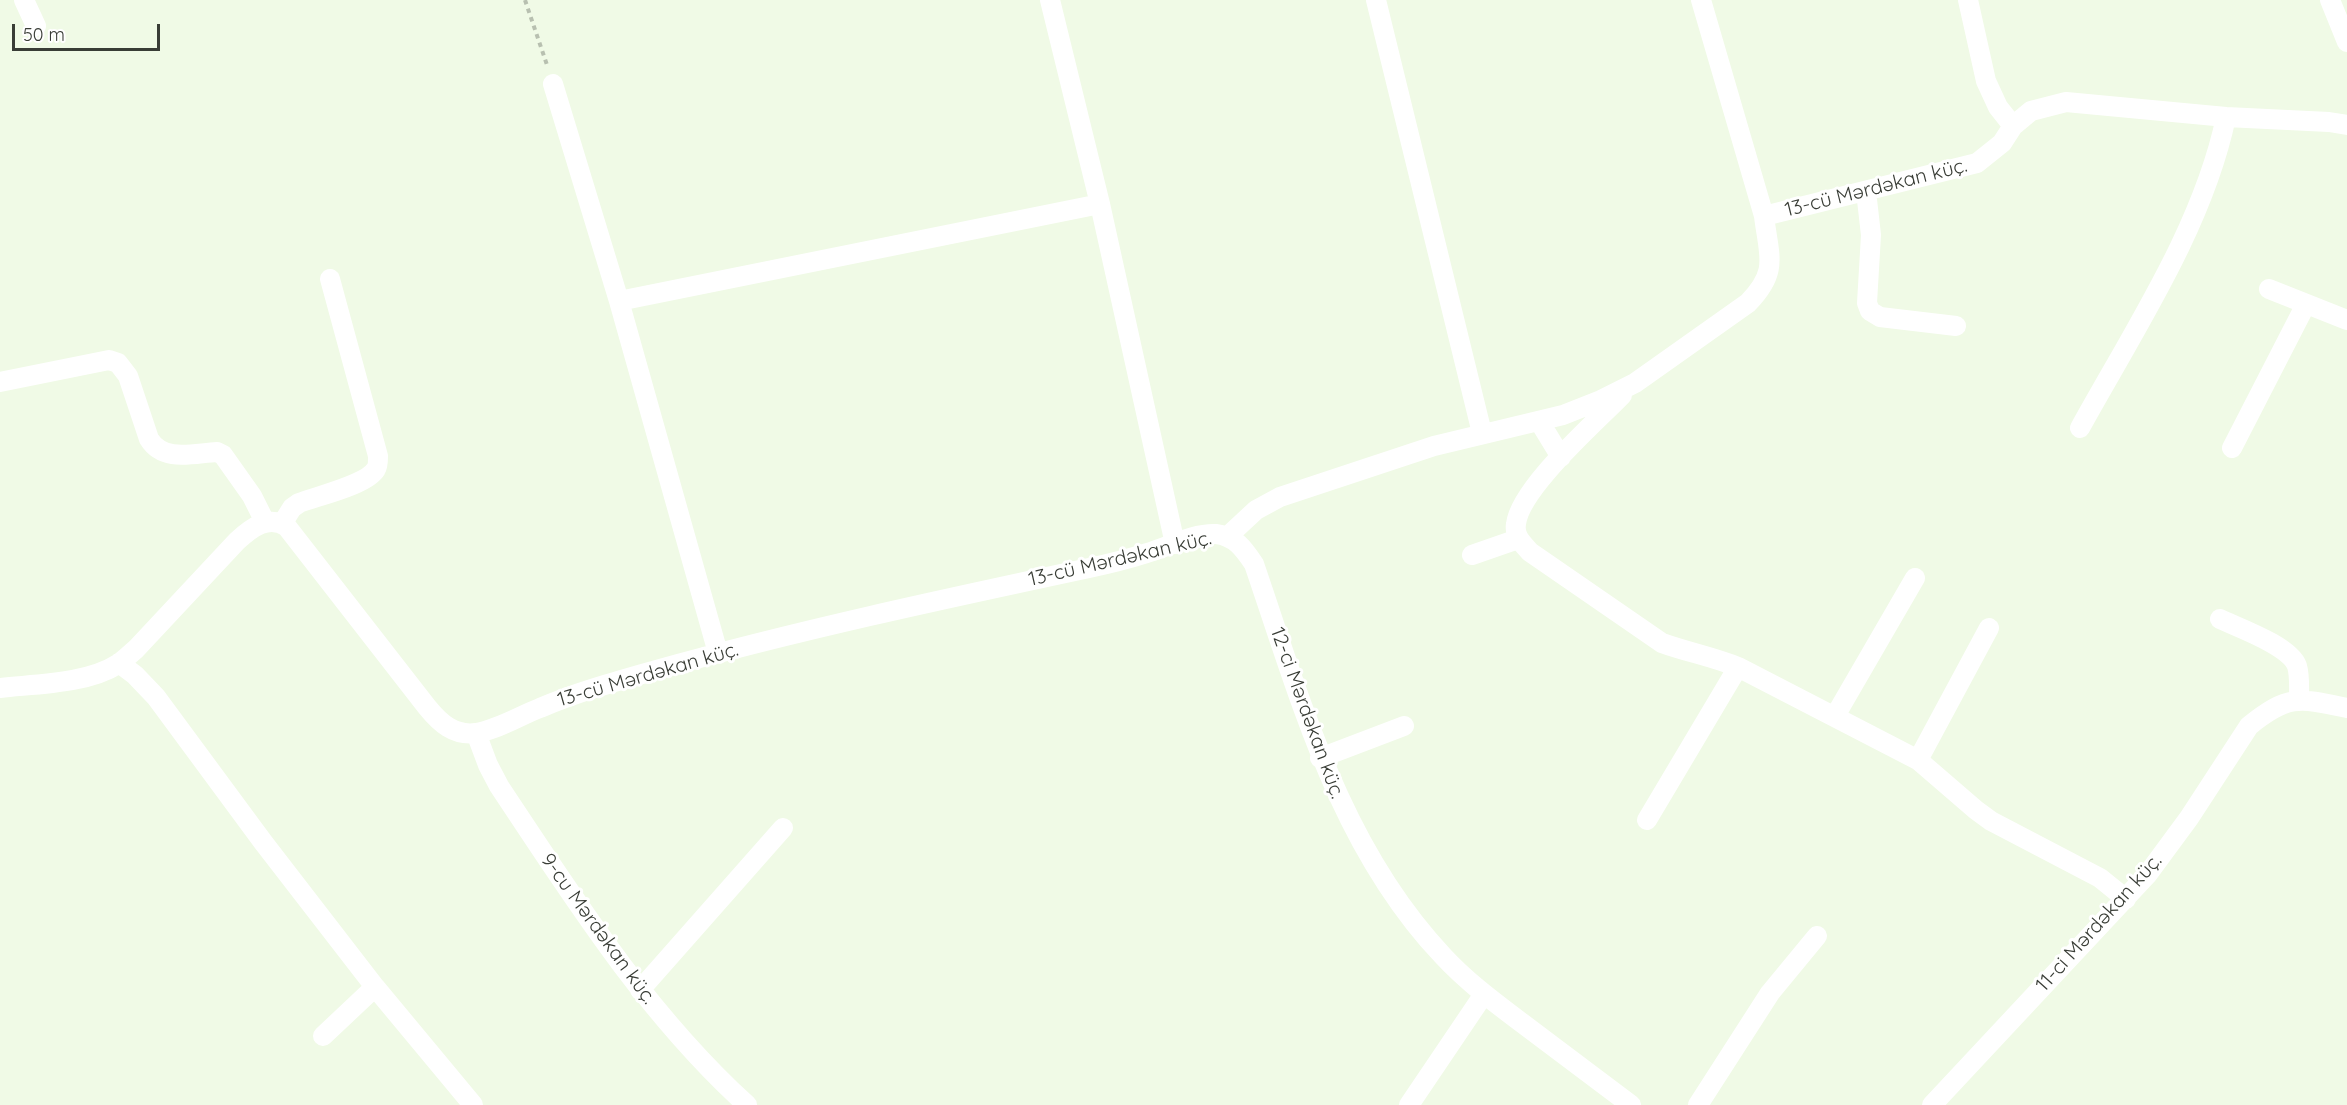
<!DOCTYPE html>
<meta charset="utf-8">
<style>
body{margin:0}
#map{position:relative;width:2347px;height:1105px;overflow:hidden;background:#f0fae6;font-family:Quicksand,sans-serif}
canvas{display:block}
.scale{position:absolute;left:12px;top:24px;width:148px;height:27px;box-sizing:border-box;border:3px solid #393d36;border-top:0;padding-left:8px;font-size:18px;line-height:21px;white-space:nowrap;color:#393d36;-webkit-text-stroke:4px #fff;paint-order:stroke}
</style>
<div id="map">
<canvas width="2347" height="1105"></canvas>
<div class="scale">50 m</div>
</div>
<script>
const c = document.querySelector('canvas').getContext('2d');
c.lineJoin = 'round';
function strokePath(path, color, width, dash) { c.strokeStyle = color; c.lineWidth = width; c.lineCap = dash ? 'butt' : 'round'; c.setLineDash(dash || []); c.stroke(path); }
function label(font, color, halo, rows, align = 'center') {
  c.font = font + ' Quicksand,sans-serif'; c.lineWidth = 6; c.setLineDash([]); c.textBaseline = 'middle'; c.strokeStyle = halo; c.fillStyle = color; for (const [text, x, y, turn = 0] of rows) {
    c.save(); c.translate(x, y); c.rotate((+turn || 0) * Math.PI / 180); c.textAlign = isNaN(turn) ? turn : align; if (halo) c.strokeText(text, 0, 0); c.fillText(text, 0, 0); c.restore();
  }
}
strokePath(new Path2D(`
 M525,0L548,68`), '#b8c0b0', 4, [4.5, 4.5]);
strokePath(new Path2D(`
 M24,0L36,26
 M1050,0L1100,204L1175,544
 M1376,0L1482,433
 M1701,0L1764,216
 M1968,0L1986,81L1998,107L2013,126
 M2330,0L2347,42
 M553,84L619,301L718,653
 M1866,191L1871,235L1867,303L1870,311L1880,317L1956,326
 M2269,289L2347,320
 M619,301L1100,204
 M0,382L109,360L118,363L128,376L149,439C164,463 194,453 217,452L223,455L252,496L265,522
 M1622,395C1596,422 1520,488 1516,524C1514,536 1522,543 1530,552L1662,643C1687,652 1713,657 1738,667L1918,760L1976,810L1991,821L2100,878L2126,899
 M1539,421L1561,457
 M2080,428C2134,330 2203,227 2226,117
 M2232,448L2306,304
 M282,524L292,508L299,503C317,496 367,485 376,469C378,466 378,460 378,456L330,279
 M1228,536L1256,510L1280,497L1434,446L1563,415L1601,400L1635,383L1748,303C1779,271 1769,257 1764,216L1977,163L2002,143L2013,126L2031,111L2066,102L2226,117L2329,122L2347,125
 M1472,555L1518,539
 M2220,619C2239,628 2290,646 2297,666C2300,676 2299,689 2299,699
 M119,663L135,675L156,697L263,842L375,987L473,1105
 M0,688C35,684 87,684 118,664C124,660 130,654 136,649L237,541C251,528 269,514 287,527L427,707C440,723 454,736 476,733C499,729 519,716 540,708C577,692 617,681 656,670C799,630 944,599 1089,568C1108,564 1128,559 1147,553C1168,547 1193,533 1216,534C1235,536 1244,549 1254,564C1301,701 1340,847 1443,956C1468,983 1497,1004 1526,1026C1561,1052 1596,1079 1631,1105
 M1835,716L1915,578
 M476,733L488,765L499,786C574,899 646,1013 747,1105
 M1320,758L1404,726
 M1918,760L1989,628
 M1647,820L1738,667
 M640,990L783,828
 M323,1036L375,987
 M1409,1105L1484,994
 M1698,1105L1770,993L1817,936
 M1932,1105L2147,875L2189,818L2249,726C2288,694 2300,698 2347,708`), '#fff', 20);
label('20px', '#393d36', '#fff', [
 ["13-cü Mərdəkan küç.",1876,188,-14],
 ["13-cü Mərdəkan küç.",1120,559,-13],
 ["13-cü Mərdəkan küç.",648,675,-16],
 ["12-ci Mərdəkan küç.",1307,713,70],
 ["11-ci Mərdəkan küç.",2099,923,-48],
 ["9-cu Mərdəkan küç.",598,929,54]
]);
</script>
